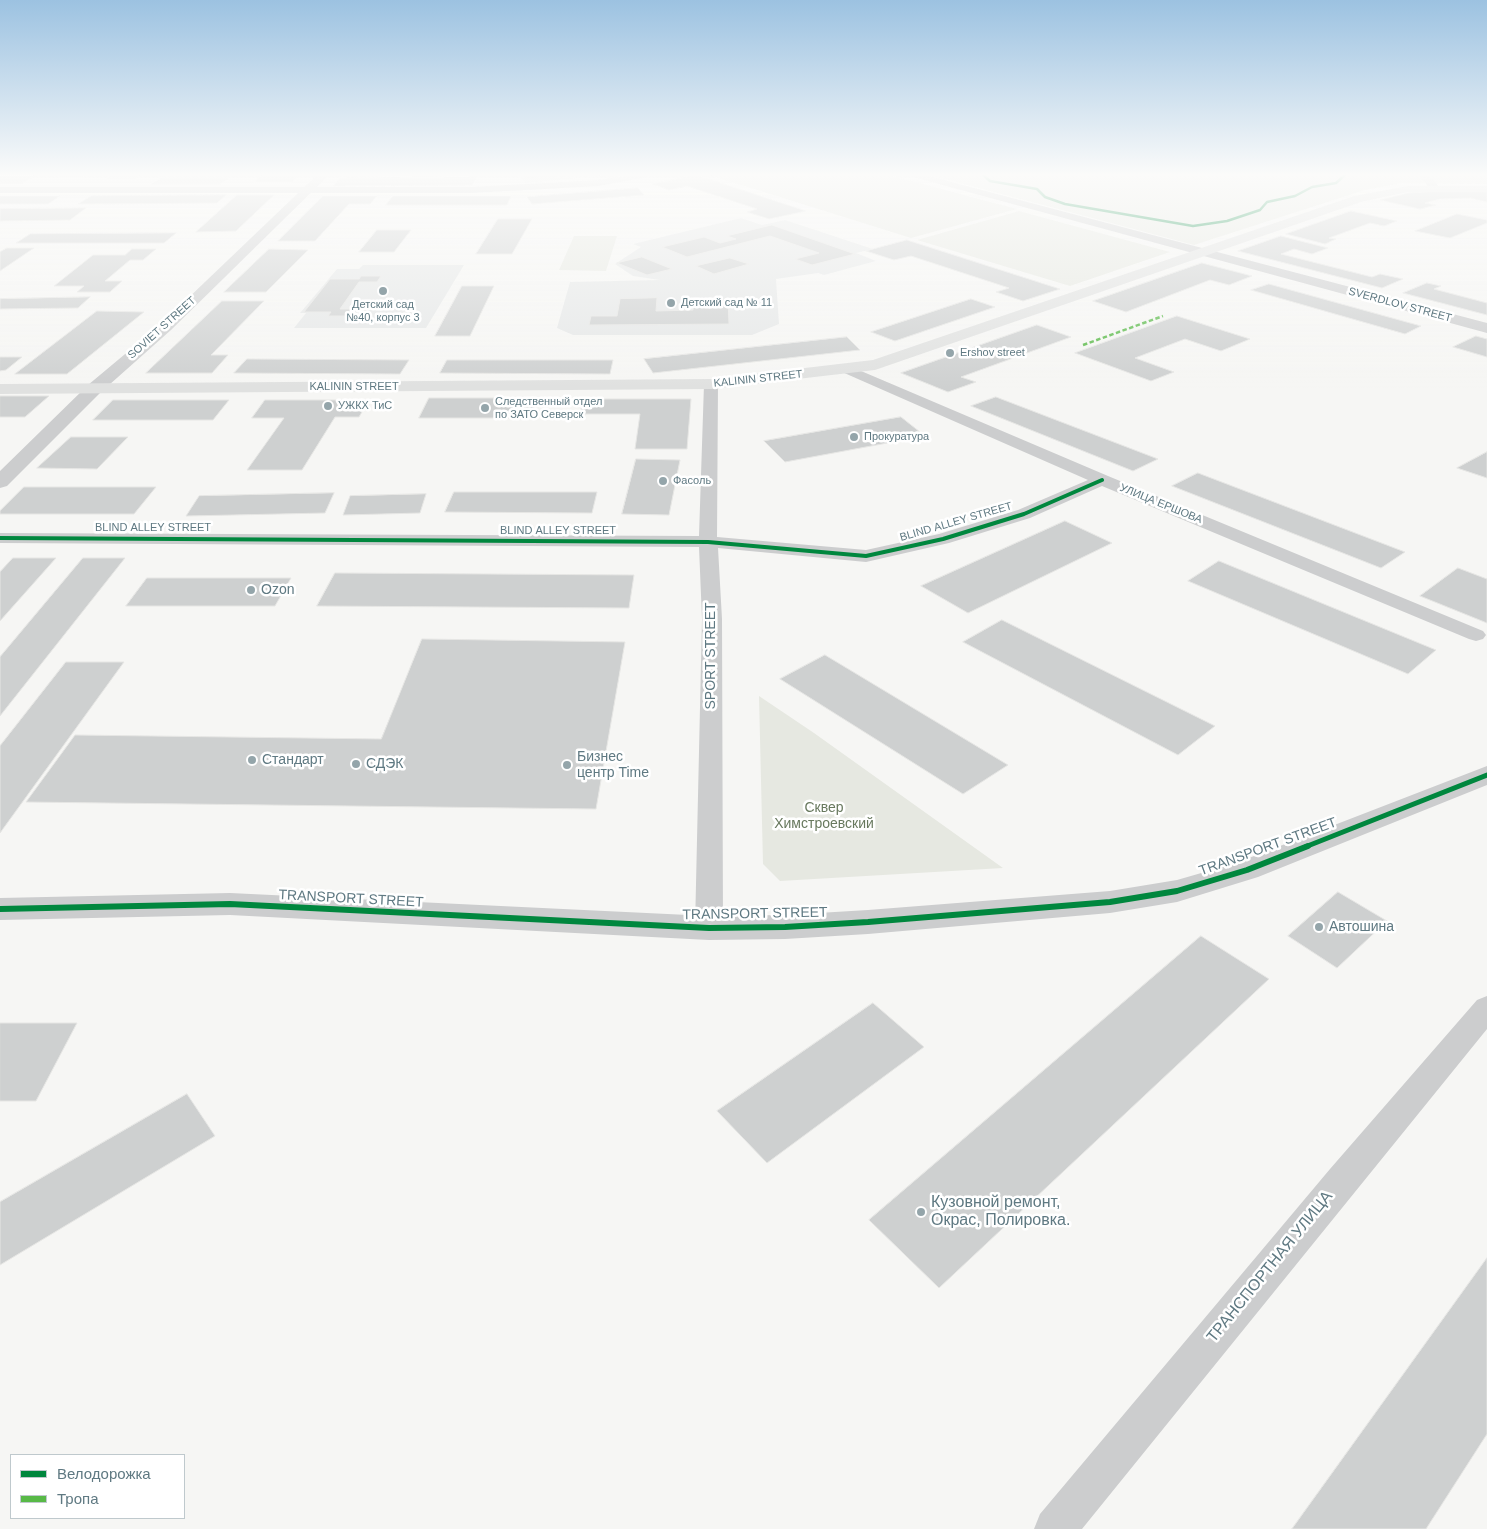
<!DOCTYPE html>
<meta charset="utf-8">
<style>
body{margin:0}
#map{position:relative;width:1487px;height:1529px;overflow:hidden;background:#f6f6f4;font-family:Helvetica,sans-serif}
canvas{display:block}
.legend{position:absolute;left:10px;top:1454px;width:175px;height:65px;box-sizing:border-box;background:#fff;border:1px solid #bfc9cd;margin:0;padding:6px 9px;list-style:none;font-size:15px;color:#5f7982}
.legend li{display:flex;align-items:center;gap:10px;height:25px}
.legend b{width:25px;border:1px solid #bfc9cd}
</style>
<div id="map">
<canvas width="1487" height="1529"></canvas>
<ul class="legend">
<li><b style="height:6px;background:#00873e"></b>Велодорожка</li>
<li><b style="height:6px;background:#58b947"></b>Тропа</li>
</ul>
</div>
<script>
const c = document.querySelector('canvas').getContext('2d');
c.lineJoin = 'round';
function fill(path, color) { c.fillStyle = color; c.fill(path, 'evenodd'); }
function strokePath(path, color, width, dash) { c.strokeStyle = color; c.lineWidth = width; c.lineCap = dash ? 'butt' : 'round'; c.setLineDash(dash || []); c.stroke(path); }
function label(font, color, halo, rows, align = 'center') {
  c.font = font + ' Helvetica,sans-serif'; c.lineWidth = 5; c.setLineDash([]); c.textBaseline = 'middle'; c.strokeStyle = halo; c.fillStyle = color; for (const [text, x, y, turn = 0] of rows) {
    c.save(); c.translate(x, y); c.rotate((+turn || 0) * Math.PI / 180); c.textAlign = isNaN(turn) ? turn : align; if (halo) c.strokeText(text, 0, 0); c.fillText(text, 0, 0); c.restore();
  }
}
fill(new Path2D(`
 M519,174H616L525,183Z
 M741,218L762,225L785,220L873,249L856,253L876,261L824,275L818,273L776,279L779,324L752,335H573L557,328L570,282L660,280L633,276L615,264L641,247L633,244Z
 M363,265H464L426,328H294L306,313H300L337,269H359Z`), '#e5e7e7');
fill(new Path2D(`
 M706,174H885L1017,209L911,238Z
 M926,174H1487V184L1402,183L1365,190L1194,245Z
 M1019,211L1170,252L1070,286L917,240Z
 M574,236H617L606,271L559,270Z
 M759,696L814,733L1003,868L780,881L763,864Z`), '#e6e8e1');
const building = new Path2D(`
 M64,174H87L82,177H59Z
 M114,174H141L135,178H107Z
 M264,174H300L292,182H255Z
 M522,174H594L525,179Z
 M696,175L806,211L769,219L747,212L757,209L687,186L669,190L653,184Z
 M0,176H34L23,183H0Z
 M163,177H230L220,184H152Z
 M477,177L472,185L333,186L340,178Z
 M638,188L644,195L532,204L527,197Z
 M1460,190L1487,192V202L1471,198L1440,199L1425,203L1436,205L1420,209L1380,200L1408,193Z
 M226,195L217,203L78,204L91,196Z
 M237,195H274L236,231L196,232Z
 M0,196H60L48,204H0Z
 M323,196H377L370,204H349L315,241H278Z
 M393,196H511L507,205H386Z
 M86,208L70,220L0,221V209Z
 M1351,211L1397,221L1384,226L1370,223L1329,238L1336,239L1325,244L1286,234Z
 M1457,214L1487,220V223L1450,238L1415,231Z
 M498,219H532L512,254H476Z
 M772,225L855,254L812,265L795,259L819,253L770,236L687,257L662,247L704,237L720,243L736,239L727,236Z
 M377,230H411L394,252H359Z
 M176,233L164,243H16L30,234Z
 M1281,236L1328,248L1312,254L1294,249L1281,254L1372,277L1380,274L1403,279L1382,288L1238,251Z
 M907,240L1060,289L1023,301L996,292L1009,288L911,256L894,260L866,251Z
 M7,248H34L0,271V252Z
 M132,249H156L143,260H130L105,281H122L110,292H77L84,286H54L93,255H125Z
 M269,249L308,250L266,292H224Z
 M642,257L672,269L647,275L617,263Z
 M730,258L749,264L714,274L696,266Z
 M1202,263L1252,276L1229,285L1210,280L1126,312L1093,301Z
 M361,276H381L377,282H359L340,309H355L350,316H328L331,312H304L330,279H359Z
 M1427,283L1441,286L1434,289L1487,303V315L1403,293Z
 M1269,284L1421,326L1405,334L1251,290Z
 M462,286H494L470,336H435Z
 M90,297L78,308L0,309V299Z
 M657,298L656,311L693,310L694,299H728L729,324L589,325L591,316H617L620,299Z
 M971,299L995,307L895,341L871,332Z
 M222,301H264L211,355H228L212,373H146Z
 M97,311L144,312L67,374H15Z
 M1177,316L1250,339L1221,351L1185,339L1135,358L1174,372L1151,381L1075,353Z
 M1037,325L1071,337L961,377L976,382L948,392L901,373Z
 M1476,336L1487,339V357L1453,347Z
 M847,337L860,350L653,373L644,359Z
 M0,357H22L6,370L0,371Z
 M247,359L409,360L400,374L234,373Z
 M447,360H613L610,374L440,373Z
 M0,396H49L25,417H0Z
 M996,397L1158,459L1133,471L971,406Z
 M429,398H537L531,418H419Z
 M584,399H691L687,449H635L640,414H580Z
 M113,400H229L213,420H93Z
 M265,400H369L359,417H335L302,470H247L284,418H252Z
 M901,417L925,436L785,462L764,441Z
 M71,437H128L97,469L37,468Z
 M1487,452V478L1457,468Z
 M636,459L680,460L669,515L622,514Z
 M1198,473L1405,552L1381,568L1172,486Z
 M24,487H156L134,514H0V511Z
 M454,492H597L592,513L445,512Z
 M334,493L325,513L186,516L199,496Z
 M426,494L420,513L343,515L350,496Z
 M1065,521L1112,543L968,613L921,586Z
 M13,558H56L0,621V572Z
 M83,558H125L0,716V657Z
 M1219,561L1436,650L1408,674L1188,581Z
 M1458,568L1487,579V623L1420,596Z
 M335,573L634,575L629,608L317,606Z
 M147,578H291L275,606H126Z
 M1002,620L1215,726L1178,755L963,642Z
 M422,639L625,642L596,809L26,802L75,735L381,739Z
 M825,655L1008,765L963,794L780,679Z
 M66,662H124L0,833V746Z
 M1338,892L1387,921L1337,968L1288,936Z
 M1201,936L1269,979L939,1288L869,1220Z
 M873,1003L924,1047L767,1163L717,1111Z
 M0,1023H77L36,1101H0Z
 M187,1094L215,1136L0,1265V1202Z
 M1487,1258V1434L1426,1529H1292Z`);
fill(building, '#ced0d0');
strokePath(building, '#e6e6e4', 1);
fill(new Path2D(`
 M637,174H663L599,186L471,193H0V187H471L599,180Z
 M1418,174H1428L1440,188L1439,190H1431Z
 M847,365L1108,476L1483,631L1486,635L1483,639L1476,641L1469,639L1102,486L1030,518L949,543L866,562L718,548L722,619L723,928L719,935L709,938L699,935L695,928L702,619L699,547L0,543V533L699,536L704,384L711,380L718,384L717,537L866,550L939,534L1018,510L1088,480L842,372L840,369Z
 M1487,996V1029L1082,1529H1034L1040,1514L1330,1169L1477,1000Z`), '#cccdce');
fill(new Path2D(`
 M318,174H330L171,330L100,393L7,486L0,488V471L88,385L161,324Z
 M902,174H921L1487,323V333Z
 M1487,766V785L1258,877L1177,902L1110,913L868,934L785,939L709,940L230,915L0,920V898L230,893L709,916L785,915L868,910L1110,891L1177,880L1236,863Z`), '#cccdce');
fill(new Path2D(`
 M1408,186H1487V192H1408L1361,202L875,370L711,389L0,394V384L711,379L873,360L1354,196Z`), '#e0e1e0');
strokePath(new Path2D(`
 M1083,345L1163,316`), '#58b947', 2.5, [4.5, 2.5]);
strokePath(new Path2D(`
 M982,174L990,181L1037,189L1045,197L1065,204L1193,226L1227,221L1260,210L1267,202L1295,196L1312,187L1336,183L1346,174`), '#00873e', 2.5);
strokePath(new Path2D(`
 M0,538L708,542L866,556L943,539L1024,514L1102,480`), '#00873e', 4);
strokePath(new Path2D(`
 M1305,847L1487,775`), '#00873e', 5);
strokePath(new Path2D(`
 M0,909L230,904L709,928L785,927L868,922L1110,902L1177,891L1247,870L1308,846`), '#00873e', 6);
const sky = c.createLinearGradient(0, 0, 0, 388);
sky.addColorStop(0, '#9cc2e1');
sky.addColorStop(0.45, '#fbfbfa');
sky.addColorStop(1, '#fbfbfa00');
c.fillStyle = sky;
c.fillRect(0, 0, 1487, 388);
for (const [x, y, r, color] of [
 [383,291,5,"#94a5aa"],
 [671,303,5,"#94a5aa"],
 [950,353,5,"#94a5aa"],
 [328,406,5,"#94a5aa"],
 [485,408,5,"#94a5aa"],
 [854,437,5,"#94a5aa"],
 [663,481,5,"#94a5aa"],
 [251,590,5,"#94a5aa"],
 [252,760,5,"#94a5aa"],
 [356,764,5,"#94a5aa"],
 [567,765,5,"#94a5aa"],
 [1319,927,5,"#94a5aa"],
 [921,1212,5,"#94a5aa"]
]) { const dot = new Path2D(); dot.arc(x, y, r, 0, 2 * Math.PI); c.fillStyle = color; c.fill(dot); strokePath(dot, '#fff', 2); }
label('11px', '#5f7982', '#fff', [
 ["Детский сад № 11",681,303],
 ["Детский сад",383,305,"center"],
 ["№40, корпус 3",383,318,"center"],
 ["Ershov street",960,353],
 ["Следственный отдел",495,402],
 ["по ЗАТО Северск",495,415],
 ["УЖКХ ТиС",338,406],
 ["Прокуратура",864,437],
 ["Фасоль",673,481]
], 'left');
label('11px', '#5f7982', '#fff', [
 ["SVERDLOV STREET",1400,305,15],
 ["SOVIET STREET",162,328,-42],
 ["KALININ STREET",758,379,-6],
 ["KALININ STREET",354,387],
 ["УЛИЦА ЕРШОВА",1161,504,22],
 ["BLIND ALLEY STREET",956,522,-16],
 ["BLIND ALLEY STREET",153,528],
 ["BLIND ALLEY STREET",558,531]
]);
label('14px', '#5f7982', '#fff', [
 ["Ozon",261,590],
 ["Бизнес",577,757],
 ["центр Time",577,773],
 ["Стандарт",262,760],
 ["СДЭК",366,764],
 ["Автошина",1329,927]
], 'left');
label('14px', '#5f7982', '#fff', [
 ["SPORT STREET",711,656,-90],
 ["TRANSPORT STREET",1268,847,-20],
 ["TRANSPORT STREET",351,899,3],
 ["TRANSPORT STREET",755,914,-1]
]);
label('14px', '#68795e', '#fff', [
 ["Сквер",824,808],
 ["Химстроевский",824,824]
]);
label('16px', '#5f7982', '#fff', [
 ["Кузовной ремонт,",931,1203],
 ["Окрас, Полировка.",931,1221]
], 'left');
label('16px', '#5f7982', '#fff', [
 ["ТРАНСПОРТНАЯ УЛИЦА",1270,1267,-51]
]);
</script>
